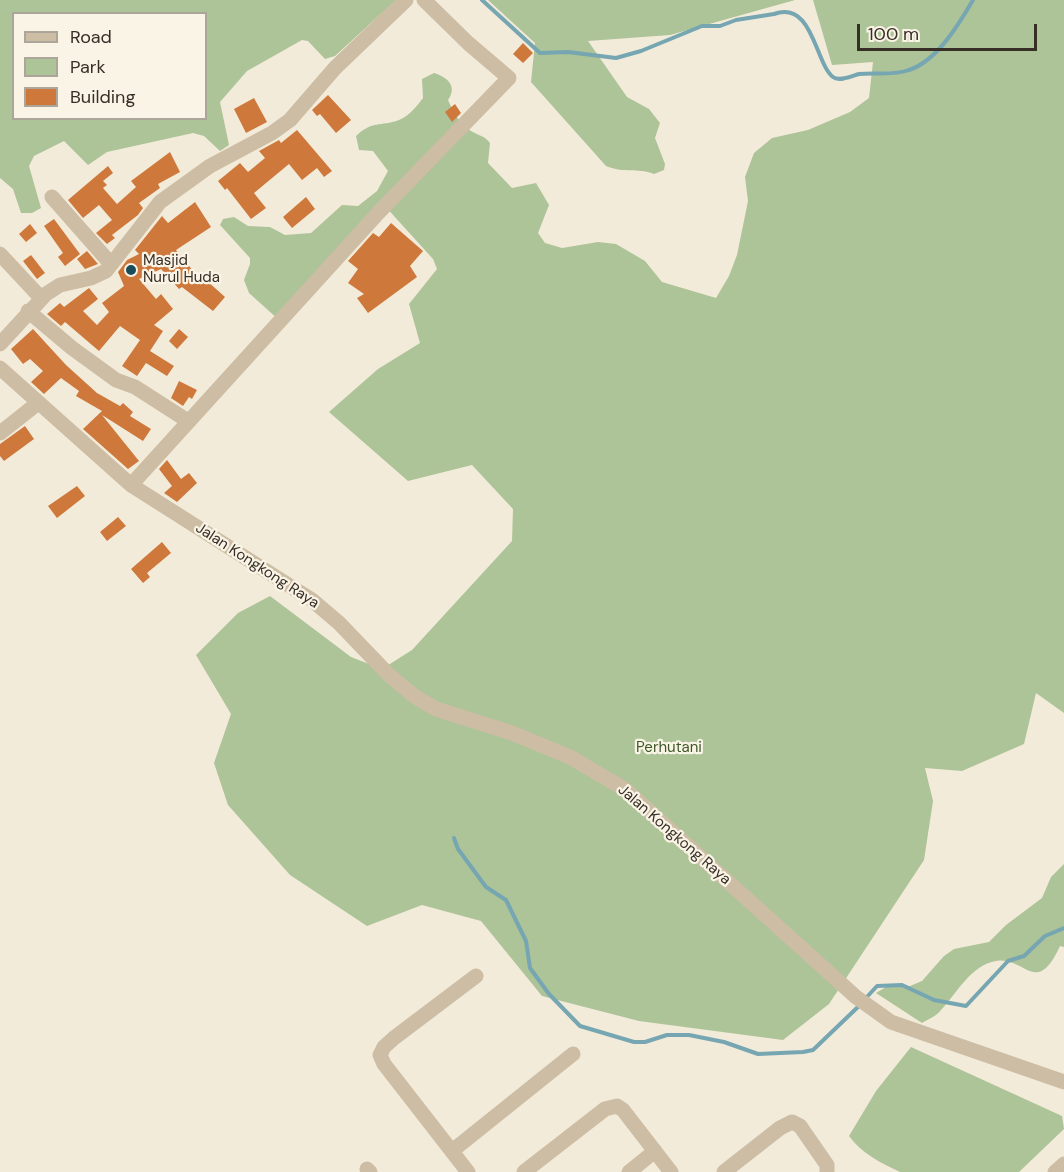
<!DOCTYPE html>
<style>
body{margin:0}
#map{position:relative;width:1064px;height:1172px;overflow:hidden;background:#f3ebd9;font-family:"DM Sans",sans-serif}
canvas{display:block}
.legend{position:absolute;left:12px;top:12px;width:195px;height:108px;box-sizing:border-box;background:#faf4e6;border:2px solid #aca599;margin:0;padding:8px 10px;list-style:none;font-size:18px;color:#372e26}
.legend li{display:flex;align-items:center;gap:12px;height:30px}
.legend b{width:30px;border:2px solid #aca599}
.scale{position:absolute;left:857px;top:24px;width:180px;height:27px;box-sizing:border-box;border:3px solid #372e26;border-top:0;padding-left:8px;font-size:18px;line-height:21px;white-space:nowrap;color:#372e26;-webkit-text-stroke:4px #faf4e6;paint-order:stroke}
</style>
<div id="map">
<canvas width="1064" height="1172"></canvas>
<ul class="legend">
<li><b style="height:8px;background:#ccbda4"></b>Road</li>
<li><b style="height:16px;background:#adc398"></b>Park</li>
<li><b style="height:16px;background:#ce783c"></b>Building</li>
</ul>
<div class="scale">100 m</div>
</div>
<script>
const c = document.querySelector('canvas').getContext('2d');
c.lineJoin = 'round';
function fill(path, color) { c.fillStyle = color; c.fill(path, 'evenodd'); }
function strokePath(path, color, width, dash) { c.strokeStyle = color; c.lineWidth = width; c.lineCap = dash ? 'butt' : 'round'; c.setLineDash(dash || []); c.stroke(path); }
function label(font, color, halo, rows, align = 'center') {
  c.font = font + ' "DM Sans",sans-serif'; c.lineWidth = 4.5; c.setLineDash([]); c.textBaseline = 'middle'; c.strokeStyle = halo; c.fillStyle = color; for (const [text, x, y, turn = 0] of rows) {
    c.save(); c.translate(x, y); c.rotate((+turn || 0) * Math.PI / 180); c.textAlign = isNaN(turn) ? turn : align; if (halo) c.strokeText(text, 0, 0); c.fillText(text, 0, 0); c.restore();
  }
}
fill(new Path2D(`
 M0,0H396L335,56L325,59L308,41L302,40L247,71L220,102L229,145L220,151L204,136L193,133L107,152L88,165L64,141L34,156L29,166L41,208L32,213H21L13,189L0,178ZM14,14H206V118H14Z
 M488,0H795L670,35L588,41L627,97L649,109L660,123L655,138L665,164L664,170L654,174C636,167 625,174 606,166L531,82L535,43Z
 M813,0H1064V713L1036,693L1024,744L962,771L925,768L933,801L924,860L829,1004L783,1040L639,1021L542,996L481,921L422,905L367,926L290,875L228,805L214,763L231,714L196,655L238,613L270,596L351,657L382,669L412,650L512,541L513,509L472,465L408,481L329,412L378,369L420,343L409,304L437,269L433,259L384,205L279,320L249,293L244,280L250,264V258L220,225L223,219L234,217L248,226L270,227L285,235L311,233L342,205L358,206L377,191L388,171L373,151L359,150L356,136C373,120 380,127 399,120C409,116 417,106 423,98L422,79L434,73C447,77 458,86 448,100C453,111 459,124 471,131C479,136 484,135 490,143L488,163L512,188L536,183L549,205L538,233L545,243L562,248L598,242L616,244L645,261L662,282L716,298L729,276L737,255L748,201L745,177L754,153L772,138L808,130L850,112L869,98L873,62L832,65Z
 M1064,864V947L1060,946C1036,998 1025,956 996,961C971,965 957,993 941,1010C937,1016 928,1019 922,1023L876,993L886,987L910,986L922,981L944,956L954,949L989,942L1006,925L1042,898L1051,877Z
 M911,1047L1062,1116L1064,1129L1019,1172H900C881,1163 861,1153 849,1136L876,1091Z`), '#adc398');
strokePath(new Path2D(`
 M482,0L540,53L568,52L616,58L641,51L702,26H720L736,20L774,14C813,0 815,63 833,77C839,82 852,76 859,74C876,72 893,76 909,70C937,61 959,24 973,0
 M454,838L458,849L486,887L506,900L526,941L530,968L549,994L580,1026L634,1042H645L667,1035H689L724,1042L758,1054L803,1052L813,1050L860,1005
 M865,999L877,986L902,985L934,1000L966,1006L1008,961L1024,956L1045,936L1064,928`), '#76a6b2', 4);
fill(new Path2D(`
 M523,43L533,53L523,63L513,54Z
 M328,95L351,120L336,133L320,114L317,116L312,110Z
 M254,98L267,122L246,133L234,109Z
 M455,104L461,113L452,122L445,112Z
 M297,130L332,171L324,177L317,168L302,180L289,164L254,193L266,208L251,219L227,188L225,190L218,181L240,163L248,172L265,158L259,151L279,140L281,143Z
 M170,152L180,172L158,184L160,188L139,203L143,208L138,215L112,235L115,238L107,244L96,233L112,220L99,205L83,218L68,200L108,166L113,173L103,181L107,185L103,188L117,204L136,187L131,181Z
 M306,197L315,209L292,228L283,217Z
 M195,202L211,227L176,250L203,283L206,280L225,297L213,311L182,287L179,289L161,269L139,279L156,299L161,294L173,309L154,325L163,331L150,351L174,366L167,376L146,363L137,376L122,366L140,340L120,326L99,351L65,322L61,326L47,314L60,303L64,307L89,288L98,299L83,311L97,325L109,312L102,303L124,286L118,272L127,260L139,254L135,250L162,216L168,223Z
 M54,219L80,254L65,266L58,257L63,253L44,226Z
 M391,223L423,251L410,266L417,277L368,313L357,298L364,294L348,283L358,269L348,261L373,233L379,237Z
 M30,224L37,233L26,242L19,234Z
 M87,251L98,264L85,269L77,259Z
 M31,255L45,273L37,279L23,261Z
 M33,329L66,365L97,393L120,406L123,403L133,412L130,416L151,429L143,441L102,415L139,461L128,469L83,429L102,411L76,396L79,391L61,378L44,394L31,382L43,371L30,359L23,364L11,349Z
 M179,329L188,337L177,349L169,341Z
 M179,381L197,390L192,399L189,397L183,406L171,398Z
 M25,426L34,439L4,461L0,456V444Z
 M167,460L181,479L189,473L197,483L177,502L164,493L172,486L159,469Z
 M77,486L85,496L57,518L48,506Z
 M118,517L126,526L107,541L100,532Z
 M162,542L171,553L147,573L150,577L143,583L131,569Z`), '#ce783c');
strokePath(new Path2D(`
 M52,197L111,264
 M0,254L41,298
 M28,311L72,348L116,380L135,387L188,421
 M0,344L46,294L60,285L91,278L106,271L160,202L210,166L272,133L290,120L335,68L406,0
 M0,368L131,485L312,600L339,623L388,674L414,696L436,709L512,733L570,757L626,790L856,997L891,1022L1064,1082
 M0,433L38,403
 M131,485L379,212L509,78L468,43L424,0
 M452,1151L573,1054
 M367,1169L370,1172
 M468,1172L384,1064L380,1055L384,1047L394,1038L476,976
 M524,1172L605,1109L617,1106L623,1110L671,1172
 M629,1172L655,1151
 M724,1172L780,1128L792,1122L800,1126L827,1165V1172
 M1055,1172L1064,1164`), '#ccbda4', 15);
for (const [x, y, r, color] of [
 [131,270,6,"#194c5b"]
]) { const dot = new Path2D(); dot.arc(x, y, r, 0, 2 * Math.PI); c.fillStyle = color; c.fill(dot); strokePath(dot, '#faf4e6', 2); }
label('15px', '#372e26', '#faf4e6', [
 ["Masjid",143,261],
 ["Nurul Huda",143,278]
], 'left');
label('15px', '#372e26', '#faf4e6', [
 ["Jalan Kongkong Raya",257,566,33],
 ["Jalan Kongkong Raya",674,835,41]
]);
label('15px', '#3e5728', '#faf4e6', [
 ["Perhutani",669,748]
]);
</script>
